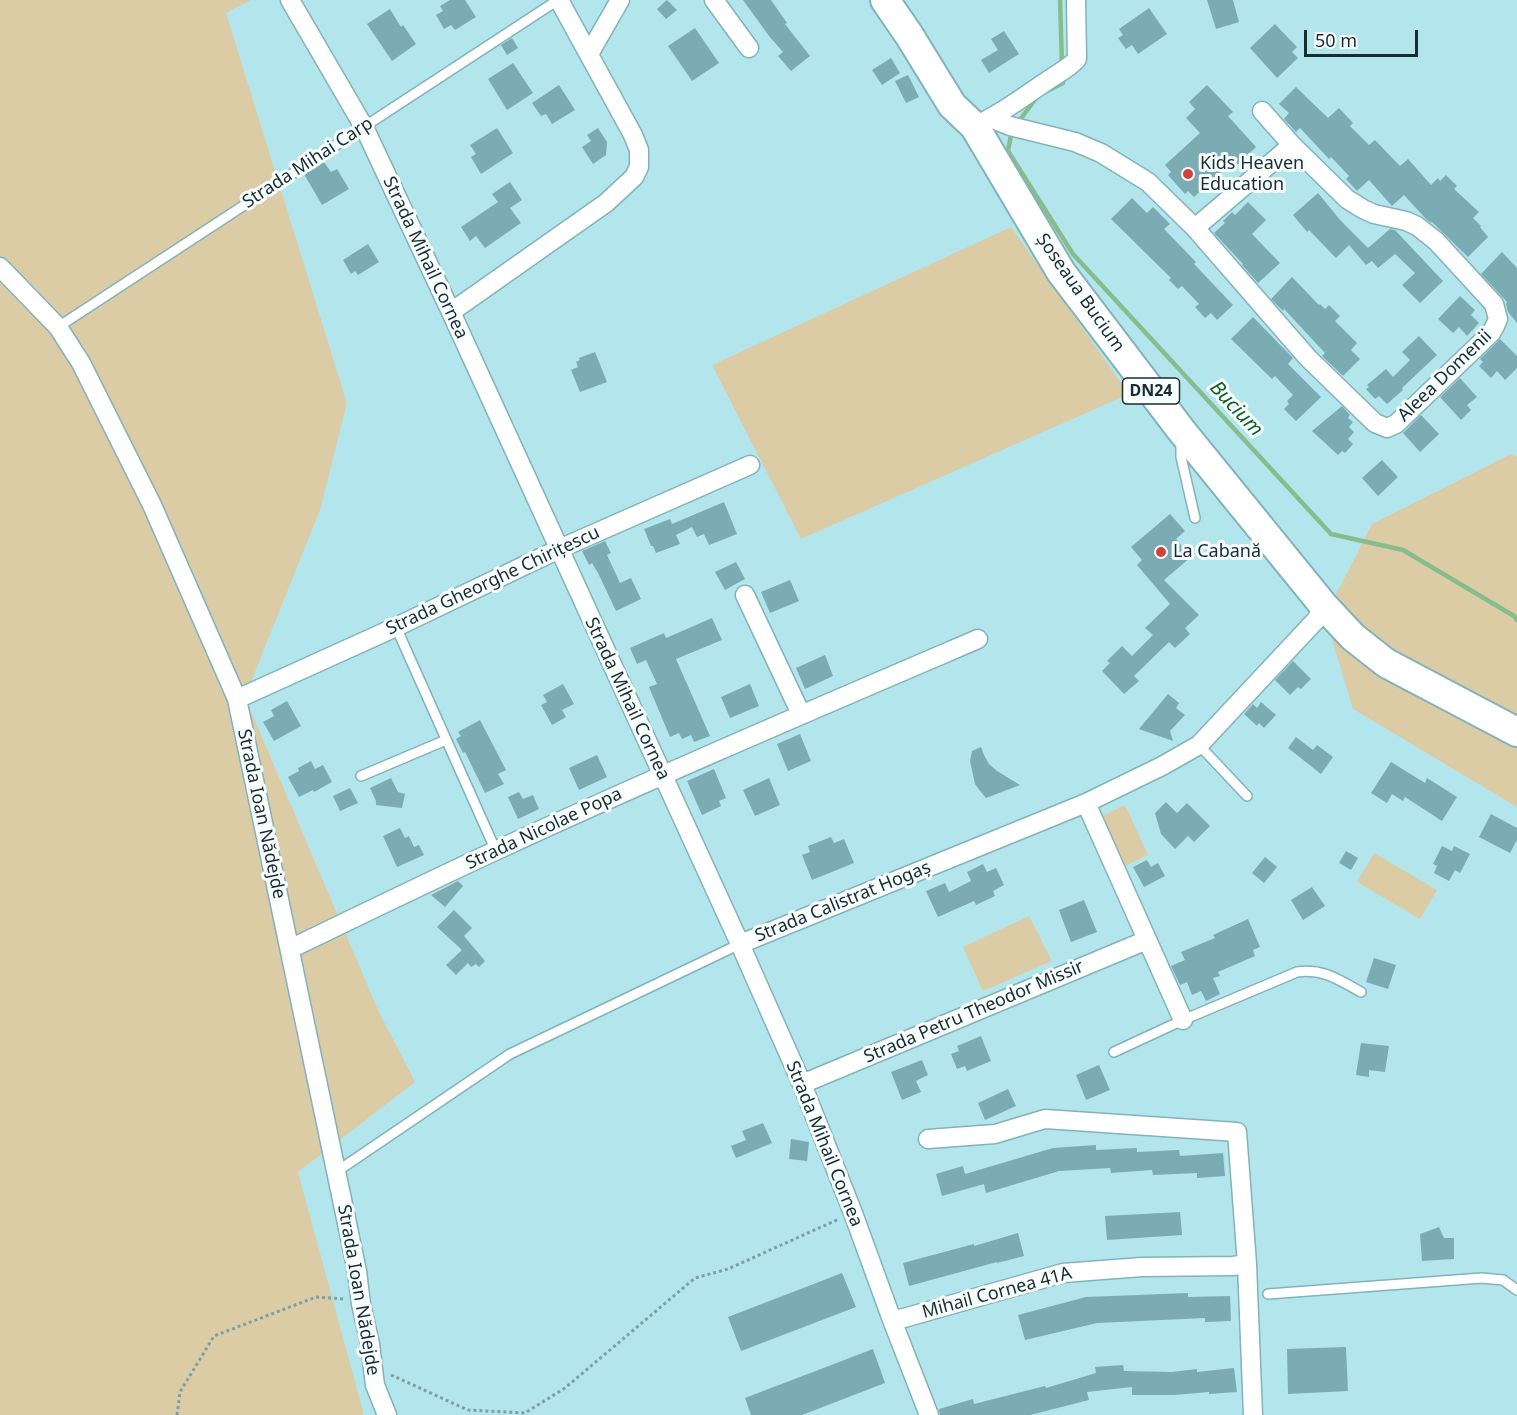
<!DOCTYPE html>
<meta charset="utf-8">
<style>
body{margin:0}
#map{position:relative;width:1517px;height:1415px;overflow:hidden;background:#b3e5ed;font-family:"Noto Sans",sans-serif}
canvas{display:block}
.scale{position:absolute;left:1304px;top:30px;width:114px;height:27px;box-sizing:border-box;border:3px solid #192d30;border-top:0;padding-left:8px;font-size:18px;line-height:21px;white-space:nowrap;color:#192d30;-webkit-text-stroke:4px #f8fdfe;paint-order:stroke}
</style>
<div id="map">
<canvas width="1517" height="1415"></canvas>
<div class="scale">50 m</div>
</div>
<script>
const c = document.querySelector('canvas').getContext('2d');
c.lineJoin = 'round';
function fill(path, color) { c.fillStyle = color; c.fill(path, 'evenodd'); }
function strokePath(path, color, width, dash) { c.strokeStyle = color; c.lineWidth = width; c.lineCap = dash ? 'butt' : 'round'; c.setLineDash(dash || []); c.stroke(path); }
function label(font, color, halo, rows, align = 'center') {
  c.font = font + ' "Noto Sans",sans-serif'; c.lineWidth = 6; c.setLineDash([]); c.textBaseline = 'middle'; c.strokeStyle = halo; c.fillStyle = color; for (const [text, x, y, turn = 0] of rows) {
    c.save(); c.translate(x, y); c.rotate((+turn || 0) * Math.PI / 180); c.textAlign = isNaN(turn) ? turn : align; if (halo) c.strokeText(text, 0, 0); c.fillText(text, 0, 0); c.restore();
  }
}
fill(new Path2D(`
 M0,0H251L226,13L347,403L320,510L245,697L378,1010L415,1082L298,1172L364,1415H0Z
 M1011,227L1129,394L801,539L712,365Z
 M1511,454L1517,457V807L1353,709L1325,616L1372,524Z
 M1125,805L1148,855L1125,866L1102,816Z
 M1374,853L1437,890L1420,919L1357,882Z
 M1029,916L1052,961L983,991L963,947Z`), '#dccca6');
strokePath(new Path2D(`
 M1060,0L1062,65
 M1047,91L1063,83V76
 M1019,121L1037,97
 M1011,135L1008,151L1073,254L1331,534L1403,550L1514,616L1517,620`), '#85bd8d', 4.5);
fill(new Path2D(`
 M450,0H465L476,17L455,30L451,25L444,29L436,15L443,11L440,6Z
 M667,0L677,10L666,19L657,9Z
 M743,0H771L787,23L785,24L810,56L791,71L778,56L783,52L769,36Z
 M1207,0H1233L1239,22L1216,29Z
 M1149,8L1167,34L1138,54L1132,45L1126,49L1118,38L1123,35L1119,29Z
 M390,9L401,27L403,25L416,44L392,61L367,24Z
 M1275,24L1297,47L1292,52L1298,58L1277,78L1250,48Z
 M695,28L719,63L692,81L668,46Z
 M1004,31L1019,54L989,73L981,60L998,50L991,39Z
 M512,38L518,48L507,55L501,45Z
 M891,58L900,73L882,85L872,70Z
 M513,63L533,93L507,110L488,79Z
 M908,75L919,97L906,103L895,81Z
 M559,85L575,110L552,124L546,114L541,116L532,103Z
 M1207,85L1233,112L1228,116L1256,147L1232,170L1228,166L1194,197L1188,191L1185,194L1168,175L1171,172L1165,165L1200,133L1186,118L1195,109L1189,102Z
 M1296,87L1328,118L1339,108L1353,123L1350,126L1369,145L1375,140L1400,166L1408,159L1431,185L1438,178L1440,181L1446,175L1457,186L1454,189L1479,212L1473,218L1481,226L1480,227L1488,237L1468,257L1432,222L1431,223L1426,219L1404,195L1392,206L1369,180L1357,191L1346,179L1349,176L1331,157L1329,159L1300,128L1296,132L1284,119L1289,113L1279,104Z
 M497,128L513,153L481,174L471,157L476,154L470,145Z
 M598,128L607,142L606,155L593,164L582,147L591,141L587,135Z
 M324,162L331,172L337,169L349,189L322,205L304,174Z
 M510,182L522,200L510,208L521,223L485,248L476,236L470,241L461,227L498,202L492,194Z
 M1318,193L1341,221L1368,248L1390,229L1395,230L1443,281L1420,303L1402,285L1415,273L1395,254L1378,268L1372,261L1366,265L1349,245L1336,258L1309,230L1307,232L1293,215Z
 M1132,198L1147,213L1153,207L1170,224L1164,229L1196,262L1194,264L1233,305L1217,320L1211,313L1205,318L1195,307L1199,304L1182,286L1178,289L1169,280L1171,278L1111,219Z
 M1248,202L1266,220L1252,234L1280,263L1258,283L1242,265L1243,264L1214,233L1225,223L1223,221L1232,212L1235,215Z
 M368,244L379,262L358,275L355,271L351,274L343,260Z
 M1502,252L1517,268V323L1508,312L1506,304L1507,302L1481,274Z
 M1292,277L1319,305L1320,304L1325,309L1329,305L1340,316L1335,321L1357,343L1351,350L1360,359L1343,376L1322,356L1325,353L1284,309L1283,311L1271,299Z
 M1460,296L1475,310L1471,315L1479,323L1467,336L1459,327L1453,333L1438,319Z
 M1253,317L1293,358L1288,364L1321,397L1296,421L1284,409L1289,404L1287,401L1293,395L1275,376L1272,379L1231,339Z
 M1419,336L1437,355L1402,388L1403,390L1387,404L1379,396L1375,399L1366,389L1369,387L1367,385L1386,369L1393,377L1410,360L1402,352Z
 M1500,339L1517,356V368L1505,380L1497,371L1491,378L1479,366L1483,362L1480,359Z
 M595,352L607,382L580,392L571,370L578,367L576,362L580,360L579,358Z
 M1460,378L1477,397L1467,405L1471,410L1461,420L1440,397Z
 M1342,406L1350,415L1348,418L1353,422L1349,427L1354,432L1348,439L1353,444L1345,453L1342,451L1338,455L1312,431Z
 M1421,415L1439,434L1420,452L1403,433Z
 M1382,460L1398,477L1378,496L1362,478Z
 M724,502L737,534L709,545L704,534L697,537L692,527L676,535L680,544L656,553L653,546H651L644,529L670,519L672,524Z
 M1170,514L1185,531L1176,539L1191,557L1164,580L1199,615L1185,628L1190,634L1175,648L1169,642L1134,676L1139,681L1124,694L1102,671L1110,663L1107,661L1122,646L1132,656L1153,635L1145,628L1170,604L1137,565L1142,560L1131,547Z
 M605,541L611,553L607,555L620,583L631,578L641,599L616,611L598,573L592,563L589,565L582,551Z
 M736,562L745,579L725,590L715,572Z
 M790,580L799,601L770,613L761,592Z
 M712,618L722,640L676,659L710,736L694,742L691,735L682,739L679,733L670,737L649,687L657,684L646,660L637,664L630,648L664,633L666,638Z
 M825,655L833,676L805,689L796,668Z
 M1293,661L1311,679L1301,689L1298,687L1290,695L1275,680Z
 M563,684L574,704L562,710L566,717L552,725L541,705L547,702L543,695Z
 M750,684L759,706L730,718L721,697Z
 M1168,694L1179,703L1176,708L1185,715L1170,731L1173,741L1139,729Z
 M287,701L301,726L274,741L263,722L274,716L271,710Z
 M1261,702L1276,715L1264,728L1259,723L1257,726L1244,714L1253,704L1257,708Z
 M480,720L506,770L498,774L504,784L485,793L465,752L463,753L456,739L461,736L458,732Z
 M800,734L811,761L788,771L777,744Z
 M1296,737L1313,750L1317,745L1333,757L1321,774L1288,748Z
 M981,747L984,755L989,764L997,771L1020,785L986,798L981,792L975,784L970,761L972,751Z
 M597,755L607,777L579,790L569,768Z
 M311,761L315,769L323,765L332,782L314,792L313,790L299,797L288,777L299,771L298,768Z
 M1391,762L1425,783L1427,778L1457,797L1442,821L1405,797L1403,801L1392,794L1387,803L1371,793Z
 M714,769L726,798L719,801L721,806L702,815L687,781Z
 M391,778L398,792L405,794L402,808L376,805V801L370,788Z
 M769,778L780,805L755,816L743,790Z
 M350,788L358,803L340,811L333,796Z
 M519,792L523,799L533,795L539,809L518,819L508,797Z
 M1166,802L1177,813L1187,803L1210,826L1194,842L1188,836L1175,849L1161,834L1155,813Z
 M1491,814L1517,828V840L1510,853L1479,837Z
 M400,828L405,838L409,836L414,847L419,845L424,855L397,867L383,836Z
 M831,837L834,843L844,839L854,863L812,880L802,855L810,852L808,846Z
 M1442,846L1452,851L1454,846L1470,854L1460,873L1455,870L1449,881L1434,873L1437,866L1433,864Z
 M1346,851L1358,858L1351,870L1339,863Z
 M1265,857L1277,867L1264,883L1252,873Z
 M1147,860L1151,867L1158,863L1165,876L1144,887L1133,867Z
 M983,864L987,872L996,868L1004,885L993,891L995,896L976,905L974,901L938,917L926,891L945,883L949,892L971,881L967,872Z
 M458,881L463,886L445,907L431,895Z
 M1312,887L1325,906L1303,920L1291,900Z
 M1084,900L1097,932L1071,942L1059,910Z
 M454,910L472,928L464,936L485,961L479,967L476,964L471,967L468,963L456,975L446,965L462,950L437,927Z
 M1248,919L1260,947L1253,950L1255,956L1218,972L1220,976L1213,978L1220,994L1206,1001L1201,991L1192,995L1187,982L1180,985L1171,966L1185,960L1181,952L1215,938L1213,935Z
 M1374,958L1396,965L1388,989L1366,982Z
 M981,1036L991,1061L967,1071L965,1066L957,1069L951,1054L959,1051L957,1046Z
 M1361,1043L1389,1046L1385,1072L1369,1070V1077L1356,1075Z
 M922,1060L928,1075L916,1081L921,1092L902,1100L891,1072Z
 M1099,1065L1110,1090L1086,1100L1076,1075Z
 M1008,1089L1016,1106L985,1120L978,1103Z
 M763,1123L772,1143L736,1158L731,1146L746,1140L742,1131Z
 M791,1139L809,1142L807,1161L789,1159Z
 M1096,1145V1150L1137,1148V1152L1179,1150L1180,1156L1223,1153L1225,1176L1197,1178V1173L1153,1175L1152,1170L1111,1173L1110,1168L1059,1171L986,1193L984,1184L942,1196L936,1174L963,1166L965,1174L1053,1148Z
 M1180,1212L1182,1235L1107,1240L1105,1216Z
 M1439,1227L1444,1238H1454V1259L1422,1261L1420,1234Z
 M1018,1233L1024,1256L997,1263V1262L909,1286L903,1263L974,1244V1246Z
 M842,1273L856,1307L741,1351L728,1317Z
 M1188,1293V1297L1230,1296L1231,1321L1205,1322V1318L1097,1323L1025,1340L1018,1315L1086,1297Z
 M1346,1347L1348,1391L1288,1394L1287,1349Z
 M873,1349L885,1383L802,1415H751L745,1398Z
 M1123,1365L1124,1371L1172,1372L1197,1369V1372L1234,1368L1237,1392L1209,1394V1392L1174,1395H1132V1387L1087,1392L1089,1400L1030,1415H940L939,1409L973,1399L974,1404L1045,1386L1046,1388L1096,1373L1095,1367Z`), '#7bacb3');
const service = new Path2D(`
 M58,327L558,0
 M1181,441V457L1195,518
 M396,627L496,851
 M1199,745L1247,796
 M361,776L446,740
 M1114,1052L1183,1020L1297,972C1323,968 1339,980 1361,992
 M336,1172L510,1054L740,944
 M1268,1294L1482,1278L1503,1280L1517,1290`);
const minor = new Path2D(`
 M290,0L364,127L451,312L740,944L802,1084L853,1213L892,1320L929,1415
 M714,0L749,48
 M589,54L620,0
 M990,118C1011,107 1030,92 1050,79C1060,72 1069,68 1077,59L1076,0
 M975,127L990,118L1010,126L1075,142L1101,153L1148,182L1195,228L1308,358L1375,423L1387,428L1396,424L1491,333L1495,326L1498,319L1494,304L1436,241L1417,226L1406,221L1374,214L1363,209L1347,199L1292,145L1262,111
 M1195,228L1292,145
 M0,267L58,327L81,363L152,505L237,699L357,1271L361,1304L370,1344L375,1385L387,1415
 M451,312L606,203L634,177L639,167V150L633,135L559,0
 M745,595L801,714
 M237,699L396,627L559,549L750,465
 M1086,803L1183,1020
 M740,944L1086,803L1162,766L1199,745L1316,620L1324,606
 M290,949C358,916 426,883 495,851C655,777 817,708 978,639
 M802,1084L1147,940
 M928,1139L995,1134L1045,1119L1237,1132L1247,1264L1253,1415
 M892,1320L904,1318L1063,1273L1142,1267L1233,1266L1247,1264`);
const primary = new Path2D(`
 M885,0L909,35L952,105L975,127L1061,272L1181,430L1324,606L1353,637L1386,663L1517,732`);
strokePath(service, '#82b3bb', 12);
strokePath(minor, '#82b3bb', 21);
strokePath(primary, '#82b3bb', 32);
strokePath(new Path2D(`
 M391,1375L468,1410L525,1413L565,1388L695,1278L728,1269L839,1219
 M177,1415L180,1392L214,1336L316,1297L344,1299`), '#7aa1a7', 3, [3, 3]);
strokePath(service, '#fff', 9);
strokePath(minor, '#fff', 18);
strokePath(primary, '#fff', 28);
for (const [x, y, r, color] of [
 [1188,174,6,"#d04238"],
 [1161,552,6,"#d04238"]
]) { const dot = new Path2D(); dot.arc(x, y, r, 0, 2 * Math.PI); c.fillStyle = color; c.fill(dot); strokePath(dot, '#f8fdfe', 2); }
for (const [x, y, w] of [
 [1151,391,57]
]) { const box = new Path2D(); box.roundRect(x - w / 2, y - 13, w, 26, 4.5); c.fillStyle = '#f8fdfe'; c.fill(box); strokePath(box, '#192d30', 1.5); }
label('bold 16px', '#192d30', null, [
 ["DN24",1151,391]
]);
label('18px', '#192d30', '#f8fdfe', [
 ["Strada Mihai Carp",308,163,-33],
 ["Strada Mihail Cornea",425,258,65],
 ["Șoseaua Bucium",1080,293,55],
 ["Aleea Domenii",1445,376,-44],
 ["Strada Gheorghe Chirițescu",493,581,-25],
 ["Strada Mihail Cornea",627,699,65],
 ["Strada Ioan Nădejde",261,814,78],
 ["Strada Nicolae Popa",544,829,-25],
 ["Strada Calistrat Hogaș",843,902,-22],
 ["Strada Petru Theodor Missir",974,1012,-23],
 ["Strada Mihail Cornea",824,1144,68],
 ["Strada Ioan Nădejde",358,1290,80],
 ["Mihail Cornea 41A",997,1293,-15]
]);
label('18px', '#192d30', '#f8fdfe', [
 ["Kids Heaven",1200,164],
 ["Education",1200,185],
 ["La Cabană",1173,552]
], 'left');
label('italic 20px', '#0b6227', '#f8fdfe', [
 ["Bucium",1236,409,47]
]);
</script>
